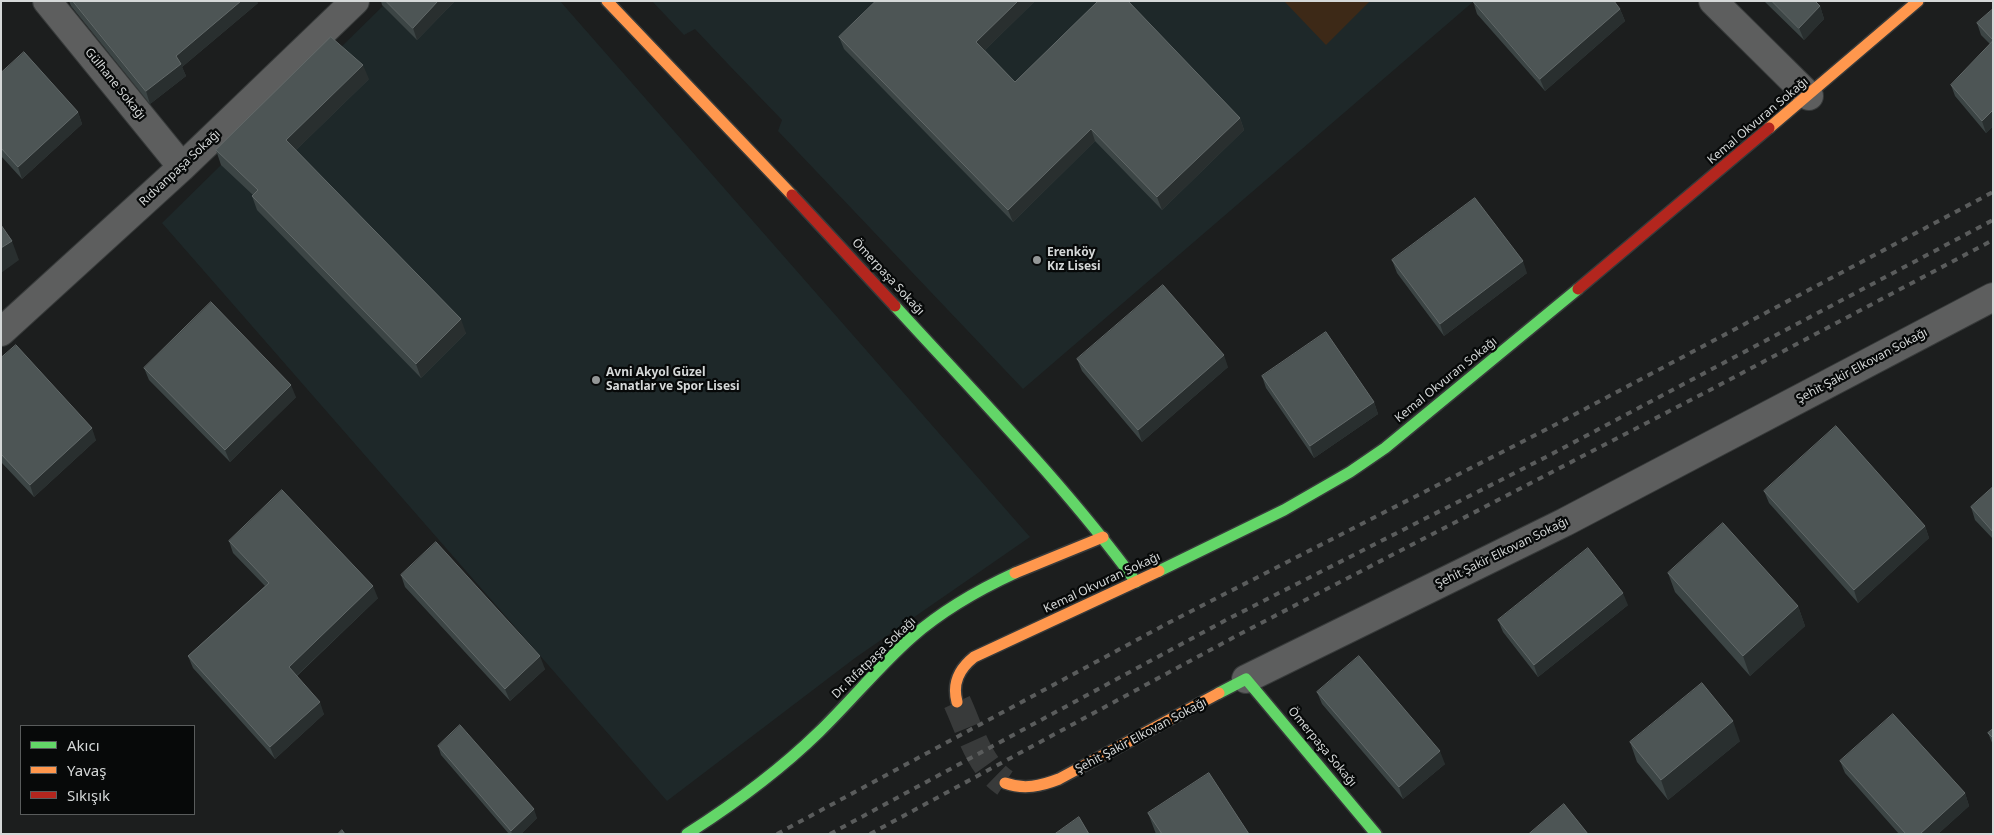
<!DOCTYPE html>
<meta charset="utf-8">
<style>
body{margin:0}
#map{position:relative;width:1994px;height:835px;overflow:hidden;background:#1c1e1e;font-family:"Noto Sans",sans-serif}
canvas{display:block}
.frame{position:absolute;inset:0;border:2px solid #d5d8d8;pointer-events:none}
.legend{position:absolute;left:20px;top:725px;width:175px;height:90px;box-sizing:border-box;background:#070909;border:1px solid #595c5c;margin:0;padding:6px 9px;list-style:none;font-size:15px;color:#d5d8d8}
.legend li{display:flex;align-items:center;gap:10px;height:25px}
.legend b{width:25px;border:1px solid #595c5c}
</style>
<div id="map">
<canvas width="1994" height="835"></canvas>
<div class="frame"></div>
<ul class="legend">
<li><b style="height:6px;background:#63d668"></b>Akıcı</li>
<li><b style="height:6px;background:#ff974d"></b>Yavaş</li>
<li><b style="height:6px;background:#b3261e"></b>Sıkışık</li>
</ul>
</div>
<script>
const c = document.querySelector('canvas').getContext('2d');
c.lineJoin = 'round';
function fill(path, color) { c.fillStyle = color; c.fill(path, 'evenodd'); }
function strokePath(path, color, width, dash) { c.strokeStyle = color; c.lineWidth = width; c.lineCap = dash ? 'butt' : 'round'; c.setLineDash(dash || []); c.stroke(path); }
function label(font, color, halo, rows, align = 'center') {
  c.font = font + ' "Noto Sans",sans-serif'; c.lineWidth = 4.5; c.setLineDash([]); c.textBaseline = 'middle'; c.strokeStyle = halo; c.fillStyle = color; for (const [text, x, y, turn = 0] of rows) {
    c.save(); c.translate(x, y); c.rotate((+turn || 0) * Math.PI / 180); c.textAlign = isNaN(turn) ? turn : align; if (halo) c.strokeText(text, 0, 0); c.fillText(text, 0, 0); c.restore();
  }
}
fill(new Path2D(`
 M388,1H560L1030,537L855,658L667,801L162,223Z
 M652,1H1474L1023,389L778,131L782,120L728,64L695,29L684,35Z`), '#1e2829');
fill(new Path2D(`
 M1284,1H1370L1326,45Z`), '#3d2917');
strokePath(new Path2D(`
 M957,702C970,730 979,766 1005,783`), '#383a3a', 28, [28, 14]);
const street = new Path2D(`
 M47,1L182,167
 M1713,1L1809,96
 M1,332L182,167L355,1
 M1246,679L1565,522L1993,297`);
const fast = new Path2D(`
 M895,306C977,396 1064,484 1136,582
 M1159,571L1284,510L1350,472L1385,448L1578,289
 M1219,693L1246,679L1376,834
 M687,834C734,804 779,771 819,732C851,701 879,666 912,637C943,610 978,590 1015,573`);
const slow = new Path2D(`
 M607,1L792,195
 M1769,128L1918,1
 M1015,573L1103,537
 M957,702C952,683 959,669 974,657L1159,571
 M1005,783C1024,790 1041,786 1059,779L1219,693`);
const jam = new Path2D(`
 M792,195L895,306
 M1578,289L1769,128`);
strokePath(street, '#373a3a', 30);
strokePath(fast, '#373a3a', 14);
strokePath(slow, '#373a3a', 14);
strokePath(jam, '#373a3a', 14);
strokePath(street, '#5d5e5e', 28);
strokePath(fast, '#63d668', 11);
strokePath(slow, '#ff974d', 11);
strokePath(jam, '#b3261e', 11);
strokePath(new Path2D(`
 M777,834L1170,622L1551,427L1993,192
 M830,834L1226,620L1548,456L1993,220
 M870,834L1238,635L1710,390L1993,240`), '#5a5c5c', 4, [6, 6]);
fill(new Path2D(`
 M69,1H73L258,3L182,67L186,76L150,104L71,6Z
 M381,1H455L417,40L382,5Z
 M876,1H1035L985,50L1015,82L1240,118L1244,130L1162,210L1095,141L1013,222L844,49L839,37Z
 M1473,1L1620,9L1625,21L1545,91L1477,14Z
 M1764,1H1815L1820,6L1824,19L1804,40Z
 M1993,9V126L1986,133L1955,96L1951,85L1990,44L1981,35L1977,23Z
 M1,73L78,112L82,124L22,179L1,156Z
 M369,79L296,150L466,333L421,378L257,210L252,196L253,195L221,165L216,150Z
 M1392,260L1527,273L1444,336L1397,273Z
 M1,358L96,440L34,497L1,462Z
 M1077,359L1228,367L1142,442L1082,371Z
 M144,368L296,397L230,462L149,380Z
 M1262,376L1374,402L1378,414L1314,458L1266,388Z
 M1993,487V539L1975,520L1971,507Z
 M1764,491L1925,526L1929,538L1858,603L1769,503Z
 M229,541L378,598L297,676L324,714L275,759L193,668L188,656L265,586L233,553Z
 M1668,573L1798,606L1805,626L1750,676L1675,592Z
 M401,575L545,669L510,701L405,587Z
 M1628,605L1538,677L1503,632L1498,620Z
 M1317,692L1445,764L1403,799L1322,704Z
 M1993,729V745L1988,733Z
 M1740,741L1668,800L1637,762L1630,742Z
 M438,746L537,818L521,834H509L441,755Z
 M1840,761L1965,793L1969,806L1938,834H1899L1845,773Z
 M1148,813L1249,834H1156Z`), '#3c4545');
fill(new Path2D(`
 M241,1H257L258,3L182,67L186,76L150,104L146,91L176,56Z
 M438,1H455L417,40L413,28Z
 M1018,1H1035L981,54L976,42Z
 M1820,6L1824,19L1804,40L1799,28Z
 M1620,9L1625,21L1545,91L1540,79Z
 M363,65L369,79L292,154L286,140Z
 M1993,110V126L1986,133L1982,121Z
 M78,112L82,124L22,179L18,167Z
 M1240,118L1244,130L1162,210L1157,197Z
 M1091,129L1095,141L1013,222L1008,210Z
 M12,241L19,260L1,273V248Z
 M1523,261L1527,273L1444,336L1440,324Z
 M461,319L466,333L421,378L416,364Z
 M1224,355L1228,367L1142,442L1138,430Z
 M291,385L296,397L230,462L225,450Z
 M1374,402L1378,414L1314,458L1310,446Z
 M92,428L96,440L34,497L30,485Z
 M1925,526L1929,538L1858,603L1854,590Z
 M373,586L378,598L293,679L289,667Z
 M1623,593L1628,605L1538,677L1534,665Z
 M1798,606L1805,626L1750,676L1743,656Z
 M540,656L545,669L510,701L505,689Z
 M320,702L324,714L275,759L270,747Z
 M1733,721L1740,741L1668,800L1661,780Z
 M1440,751L1445,764L1403,799L1399,787Z
 M1965,793L1969,806L1938,834H1920Z
 M534,809L537,818L521,834H512L511,831Z`), '#292f2f');
const building = new Path2D(`
 M73,1H241L176,56L181,64L146,91Z
 M386,1H438L413,28Z
 M876,1H1018L976,42L1015,82L1098,1H1128L1240,118L1157,197L1091,129L1008,210L839,37Z
 M1473,1H1614L1620,9L1540,79Z
 M1772,1H1815L1820,6L1799,28Z
 M1993,9V40L1977,23Z
 M331,37L363,65L286,140L461,319L416,364L252,196L258,190L216,150Z
 M1993,41V110L1982,121L1951,85Z
 M24,52L78,112L18,167L1,148V73Z
 M1475,198L1523,261L1440,324L1392,260Z
 M1,225L12,241L1,248Z
 M1163,285L1224,355L1138,430L1077,359Z
 M211,302L291,385L225,450L144,368Z
 M1326,332L1374,402L1310,446L1262,376Z
 M16,345L92,428L30,485L1,454V358Z
 M1836,426L1925,526L1854,590L1764,491Z
 M1993,487V532L1971,507Z
 M282,490L373,586L289,667L320,702L270,747L188,656L269,583L229,541Z
 M1723,523L1798,606L1743,656L1668,573Z
 M436,542L540,656L505,689L401,575Z
 M1588,548L1623,593L1534,665L1498,620Z
 M1359,656L1440,751L1399,787L1317,692Z
 M1702,683L1733,721L1661,780L1630,742Z
 M1893,714L1965,793L1920,834H1906L1840,761Z
 M460,725L534,809L511,831L438,746Z
 M1993,729V738L1988,733Z
 M1209,773L1249,834H1162L1148,813Z
 M1564,804L1588,834H1529Z
 M1079,817L1089,834H1055Z
 M342,830L345,834H338Z`);
fill(building, '#4d5555');
strokePath(building, '#626969', 1);
for (const [x, y, r, color] of [
 [1037,260,5,"#949797"],
 [596,380,5,"#949797"]
]) { const dot = new Path2D(); dot.arc(x, y, r, 0, 2 * Math.PI); c.fillStyle = color; c.fill(dot); strokePath(dot, '#070909', 2); }
label('12px', '#d5d8d8', '#070909', [
 ["Gülhane Sokağı",115,84,51],
 ["Kemal Okvuran Sokağı",1758,121,-40],
 ["Rıdvanpaşa Sokağı",180,168,-43],
 ["Ömerpaşa Sokağı",888,277,47],
 ["Şehit Şakir Elkovan Sokağı",1862,366,-28],
 ["Kemal Okvuran Sokağı",1446,380,-39],
 ["Şehit Şakir Elkovan Sokağı",1502,553,-26],
 ["Kemal Okvuran Sokağı",1102,583,-25],
 ["Dr. Rıfatpaşa Sokağı",874,658,-44],
 ["Şehit Şakir Elkovan Sokağı",1141,736,-28],
 ["Ömerpaşa Sokağı",1322,747,50]
]);
label('bold 12px', '#d5d8d8', '#070909', [
 ["Erenköy",1047,253],
 ["Kız Lisesi",1047,267],
 ["Avni Akyol Güzel",606,373],
 ["Sanatlar ve Spor Lisesi",606,387]
], 'left');
</script>
